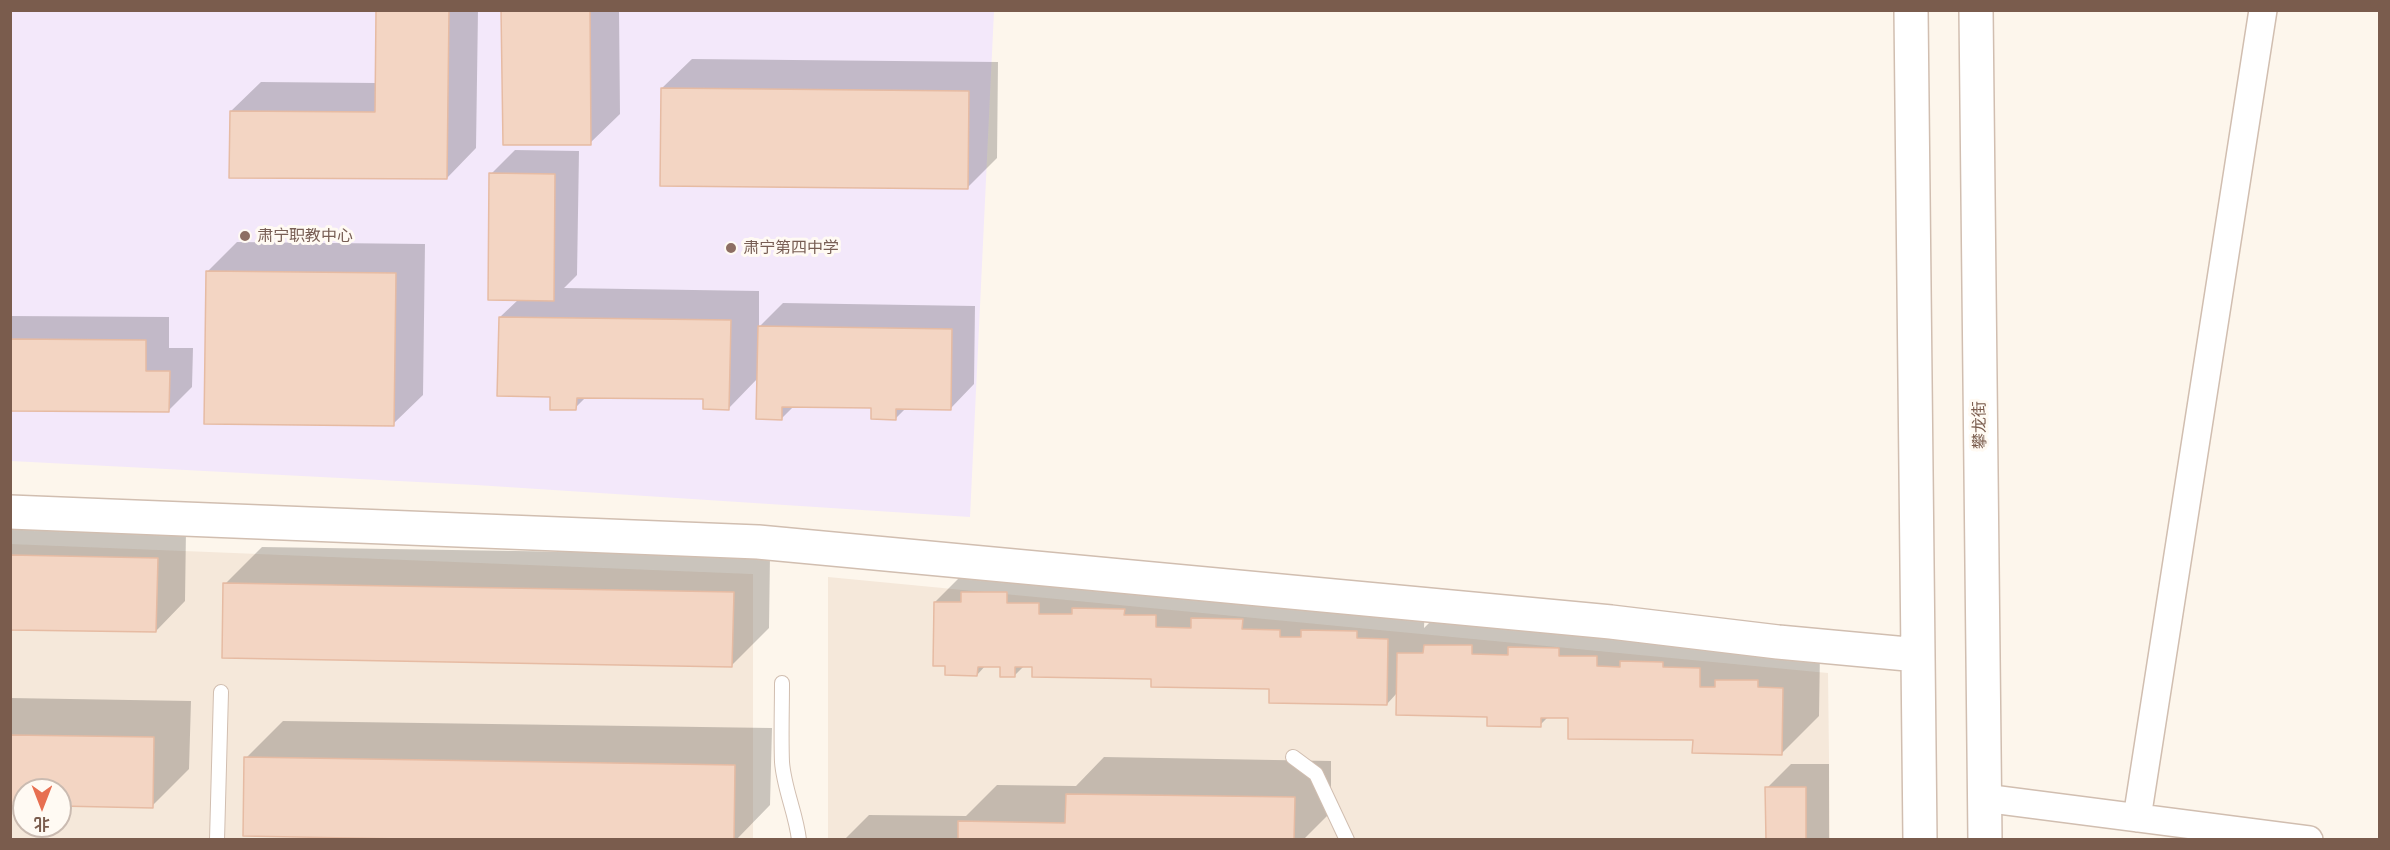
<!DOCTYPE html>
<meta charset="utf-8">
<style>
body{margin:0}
#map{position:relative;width:2390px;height:850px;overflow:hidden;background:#fdf6ec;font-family:Quicksand,"Noto Sans SC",sans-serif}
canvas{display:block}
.frame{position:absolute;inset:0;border:12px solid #7a5c4d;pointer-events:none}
.north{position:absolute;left:12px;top:778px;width:60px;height:60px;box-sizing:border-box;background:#fffaf3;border:2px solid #cabbb1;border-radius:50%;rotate:180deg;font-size:16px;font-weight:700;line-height:24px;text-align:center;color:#7a5c4d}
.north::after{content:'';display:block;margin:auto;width:21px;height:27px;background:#e76f51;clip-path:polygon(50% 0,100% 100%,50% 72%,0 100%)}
</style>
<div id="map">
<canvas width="2390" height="850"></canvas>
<div class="frame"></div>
<div class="north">北</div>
</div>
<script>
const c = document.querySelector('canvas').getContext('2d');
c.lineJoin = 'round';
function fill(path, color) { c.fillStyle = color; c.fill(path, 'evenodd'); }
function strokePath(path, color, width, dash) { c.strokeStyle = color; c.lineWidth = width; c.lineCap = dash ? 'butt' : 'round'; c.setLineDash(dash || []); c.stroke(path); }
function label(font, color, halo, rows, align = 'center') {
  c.font = font + ' Quicksand,"Noto Sans SC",sans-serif'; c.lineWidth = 6; c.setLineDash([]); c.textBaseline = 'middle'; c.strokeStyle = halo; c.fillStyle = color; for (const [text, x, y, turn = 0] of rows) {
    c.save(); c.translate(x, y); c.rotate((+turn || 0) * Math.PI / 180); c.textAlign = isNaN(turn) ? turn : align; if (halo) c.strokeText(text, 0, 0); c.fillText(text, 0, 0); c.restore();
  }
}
fill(new Path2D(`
 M11,544L753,574V839L11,840ZM24,790H60V826H24Z
 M828,577L1828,673L1830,839L828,840Z`), '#f5e8da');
fill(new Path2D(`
 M10,11H994L970,517L476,485L11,461Z`), '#f3e8fa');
fill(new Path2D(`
 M377,10H478L476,148L447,178L231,111L261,82L377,83Z
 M503,10H619L620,114L590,143Z
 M692,59L998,62L997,158L967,188L662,88Z
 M515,150L579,151L577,275L564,288L759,291V327L783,303L975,306L974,384L951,408H906L896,418L873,407L794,406L782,418L758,378L729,408L705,398L587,396L575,408L552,396L500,317L519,299L491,174Z
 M237,242L425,244L423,395L393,424L207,272Z
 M10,316L169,317V348H193L192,387L169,410L10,409Z
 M10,526L186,529L185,601L156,631L10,628Z
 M262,547L770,555L769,628L732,665L225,584Z
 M972,565L1425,602L1424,628L1435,617L1820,651L1819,716L1782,753L1569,717L1549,716L1540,725L1397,693L1387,704L1271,687L1034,666H1024L1014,676L1002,666L986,665L977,675L935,602Z
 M10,698L191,701L189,769L152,806L60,805V790H24V804H10Z
 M283,721L772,728L770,805L736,840H551L246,758Z
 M1104,757L1331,761V812L1303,840H844L869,815L966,816L997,785L1076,786Z
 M1791,764H1829V840H1767V788Z`), '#0003');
const building = new Path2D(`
 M376,10H449L447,179L229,178L230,111L375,112Z
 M501,10H590L591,145H503Z
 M661,88L969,91L968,189L660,186Z
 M489,173L555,174L554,301L488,300Z
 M206,271L396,273L394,426L204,424Z
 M499,317L731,320L729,410L703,409V399L577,398L576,410H550V397L497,396Z
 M758,326L952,329L951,410L896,409V420L871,419V408L782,407V420L756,419Z
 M10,339L146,340V371H170L169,412L10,411Z
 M10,555L158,558L156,632L10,630Z
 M223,583L734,592L732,667L222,658Z
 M961,592H1007V603H1039V614H1072V608L1125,609L1124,615H1156V627L1191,628V618L1243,619L1242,629L1280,630V637H1301V630L1357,631V638L1388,639L1387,705L1269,703V689L1151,687V679L1032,677V667H1015V677H1000V667H978L977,676L945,675V666H933L934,602H961Z
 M1424,645H1472V654L1508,655V647L1559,648V656H1597V666L1620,667V661L1663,662V667L1700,668V687H1715V680H1758V687L1783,688L1782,755L1692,753L1693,740L1568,739V718H1541V727L1487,726V717L1396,715L1397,653H1423Z
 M10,735L154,737L153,808L60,806V790H24V806H10Z
 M244,757L735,765L734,840H456L243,836Z
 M1765,787H1806V840H1766Z
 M1066,794L1295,797L1294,840H958V821L1065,823Z`);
fill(building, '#f3d5c3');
strokePath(building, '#e6bba3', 1.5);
const service = new Path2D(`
 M782,683C782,709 781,736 782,762C784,789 796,813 799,840
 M1293,757L1316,774L1347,840
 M217,840L221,692`);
const minor = new Path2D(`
 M1984,798L2309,840
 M2137,818L2263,10`);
const tertiary = new Path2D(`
 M1911,10L1920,840
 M1976,10L1985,840
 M10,512L758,542L1611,622L1778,642L1918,655`);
strokePath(service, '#d1beb0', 16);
strokePath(minor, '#d1beb0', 30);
strokePath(tertiary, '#d1beb0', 36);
strokePath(service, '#fff', 14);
strokePath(minor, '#fff', 27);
strokePath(tertiary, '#fff', 33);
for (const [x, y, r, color] of [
 [245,236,6,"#8d6e63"],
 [731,248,6,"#8d6e63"]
]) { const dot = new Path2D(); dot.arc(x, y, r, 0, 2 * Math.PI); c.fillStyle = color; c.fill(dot); strokePath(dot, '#fffaf3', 2); }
label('16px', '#785e54', '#fffaf3', [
 ["肃宁职教中心",257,236],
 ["肃宁第四中学",743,248]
], 'left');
label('16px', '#7a5c4d', '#fffaf3', [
 ["攀龙街",1980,425,-91]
]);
</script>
